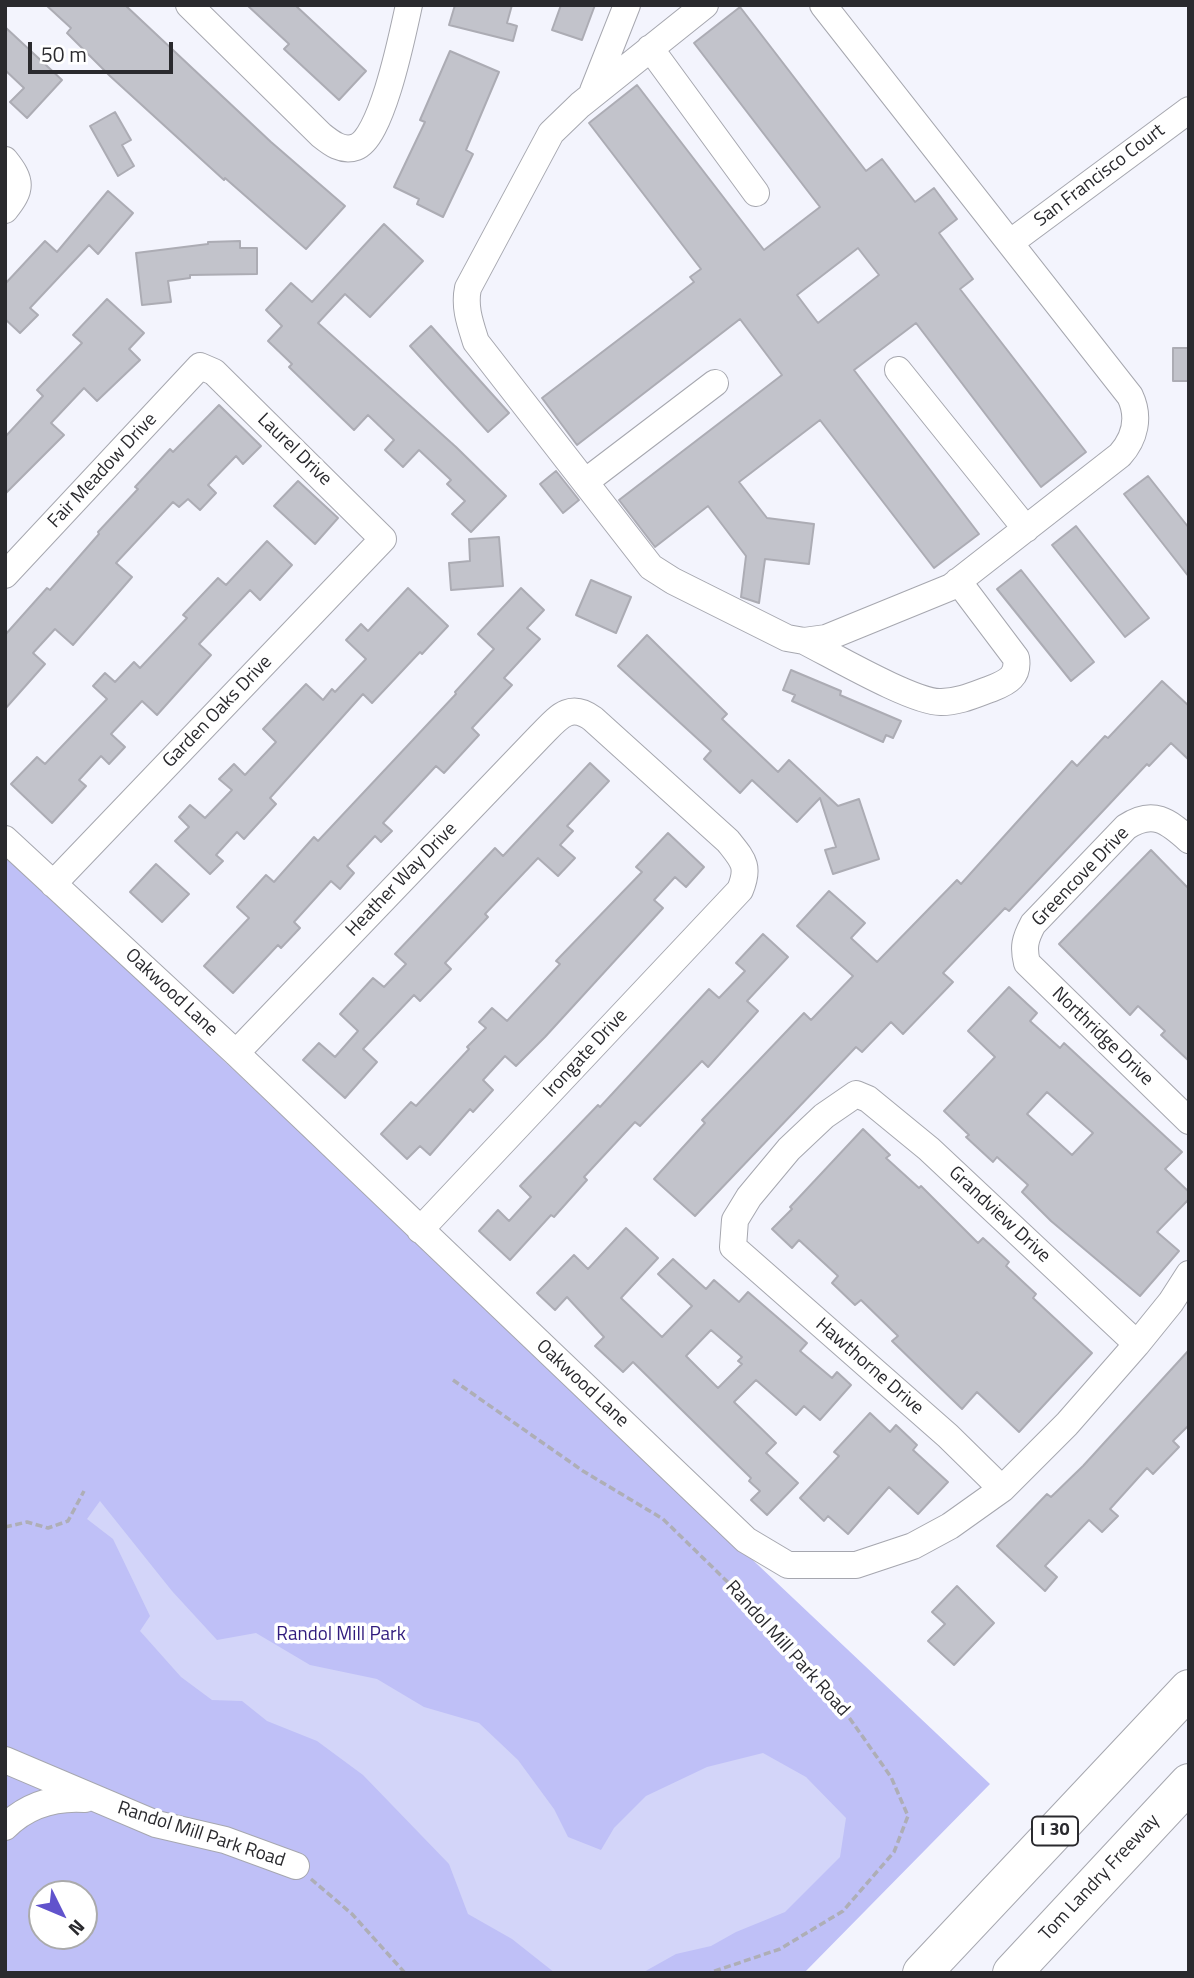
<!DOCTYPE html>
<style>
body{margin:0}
#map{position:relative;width:1194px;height:1978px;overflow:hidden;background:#f3f4fd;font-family:"Titillium Web",sans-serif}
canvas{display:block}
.frame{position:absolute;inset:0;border:7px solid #2a2a2e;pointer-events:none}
.north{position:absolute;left:28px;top:1880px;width:70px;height:70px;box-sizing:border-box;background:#fff;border:2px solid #aaaaab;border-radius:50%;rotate:133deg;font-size:19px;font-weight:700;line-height:28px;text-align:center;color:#2a2a2e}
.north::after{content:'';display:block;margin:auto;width:24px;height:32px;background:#6153cc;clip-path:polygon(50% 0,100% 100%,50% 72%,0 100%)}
.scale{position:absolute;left:28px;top:42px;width:145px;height:32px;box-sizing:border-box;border:4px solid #2a2a2e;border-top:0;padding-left:9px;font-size:21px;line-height:24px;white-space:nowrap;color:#2a2a2e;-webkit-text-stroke:5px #fff;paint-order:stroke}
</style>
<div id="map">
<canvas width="1194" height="1978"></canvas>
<div class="frame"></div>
<div class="north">N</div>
<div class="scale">50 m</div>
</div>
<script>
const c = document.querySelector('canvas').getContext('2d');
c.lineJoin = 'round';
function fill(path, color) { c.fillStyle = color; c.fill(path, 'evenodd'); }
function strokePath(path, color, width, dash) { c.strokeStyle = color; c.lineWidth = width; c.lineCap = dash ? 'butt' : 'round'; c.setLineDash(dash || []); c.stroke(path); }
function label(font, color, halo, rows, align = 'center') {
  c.font = font + ' "Titillium Web",sans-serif'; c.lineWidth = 7; c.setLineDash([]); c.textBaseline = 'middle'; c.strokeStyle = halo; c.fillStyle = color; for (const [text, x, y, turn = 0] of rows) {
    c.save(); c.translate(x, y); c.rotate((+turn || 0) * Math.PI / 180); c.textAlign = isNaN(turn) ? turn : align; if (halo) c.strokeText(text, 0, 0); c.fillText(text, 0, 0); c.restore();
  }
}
fill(new Path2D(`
 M5,854L990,1784L804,1973H5ZM42,1894H84V1936H42Z`), '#bfc0f7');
fill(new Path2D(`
 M100,1501L172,1591L217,1640L256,1633L310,1665L377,1679L424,1707L479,1723L518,1760L554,1809L568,1837L601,1850L614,1828L646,1796L707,1767L763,1753L806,1777L846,1818L840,1857L785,1912L736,1932L711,1946L676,1954L642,1973H555L512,1939L468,1914L449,1864L363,1775L317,1741L267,1721L242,1701L212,1700L181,1677L140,1631L150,1616L113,1539L87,1519Z`), '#d3d5f9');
const building = new Path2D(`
 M46,5H125L271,142L345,206L306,249L225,178L224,180L110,76L67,33L71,28Z
 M247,5H295L366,71L339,100L284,49L289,44Z
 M455,5H512L507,23L517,26L513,41L449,25Z
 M561,5H595L582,40L552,30Z
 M740,7L866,171L882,159L915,202L934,188L957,219L939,233L973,279L960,289L1086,452L1041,487L916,323L854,370L979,534L934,568L820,420L739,482L767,518L814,524L809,564L765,559L759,603L741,597L746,556L708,506L655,547L619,500L782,375L740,319L577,445L542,398L694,282L690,277L701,269L589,123L637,85L764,250L820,207L694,43ZM858,248L879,275L818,323L797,295Z
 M5,27L62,80L27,118L10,102L24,88L5,70Z
 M450,51L499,72L466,150L473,154L443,217L417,204L419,199L394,187L425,122L420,120Z
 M115,112L131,140L122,145L134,166L118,176L90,126Z
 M108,191L133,213L98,254L89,245L30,308L38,315L20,333L5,319V284L45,241L57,252Z
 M384,224L423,261L370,317L345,294L318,323L456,447L506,496L471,532L452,514L465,501L447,484L451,480L419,450L403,467L385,450L394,440L368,415L354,430L289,367L292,364L268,341L282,326L266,310L291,283L312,302Z
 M240,241V248H257V274L190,275V278L168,281L171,302L142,305L136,253L208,244V242Z
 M107,299L144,333L129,349L140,360L97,401L84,388L51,423L64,435L5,494V437L43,396L37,390L82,343L73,335Z
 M431,326L509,413L488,432L410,346Z
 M1173,348H1189V381H1173Z
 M219,405L261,446L243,464L236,456L208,485L216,493L200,510L188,499L179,507L173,502L116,563L132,577L73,645L55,629L33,653L45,664L5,709V635L47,588L50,590L99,534L98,532L138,489L135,487L170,449L173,452Z
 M556,471L579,500L563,513L540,484Z
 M1148,476L1189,528V577L1124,494Z
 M298,481L338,518L315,544L274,506Z
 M1076,526L1149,618L1125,637L1052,545Z
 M499,537L503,586L451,590L449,563L470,561L469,539Z
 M267,541L292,565L260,600L250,590L199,644L211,655L157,715L142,701L111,734L125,747L109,764L101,756L79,780L86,786L52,823L11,784L37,757L45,764L107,699L93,686L105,673L115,682L134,662L140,668L187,618L183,615L218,578L226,585Z
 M1021,570L1094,662L1071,681L997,589Z
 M591,580L631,597L616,633L576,615Z
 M408,588L448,626L422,654L420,652L372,703L363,694L270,798L276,804L244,839L237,832L216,855L223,861L210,874L175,841L189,827L179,817L190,805L205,818L232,790L219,779L234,764L245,775L276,742L263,729L306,684L323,700L332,689L335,692L366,659L346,640L361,624L368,631Z
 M521,588L544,610L527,628L540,639L504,678L512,685L472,728L479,735L444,773L436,766L383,823L392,831L381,842L375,836L347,866L354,873L340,889L331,881L294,922L300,928L281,948L278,945L233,993L204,966L249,918L237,907L266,875L274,882L314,837L318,841L456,694L455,692L494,649L478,634Z
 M647,635L727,714L722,719L778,772L789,760L838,806L859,799L879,859L833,874L825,850L836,847L820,798L797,822L752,780L740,793L704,759L711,751L618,666Z
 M791,670L841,691L840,695L901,721L893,738L886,735L883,742L792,701L795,695L783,690Z
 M1162,681L1189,706V760L1171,743L1149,766L1147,764L1009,911L1005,908L943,973L953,982L903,1034L891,1022L862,1052L856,1047L695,1216L654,1179L705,1123L702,1120L804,1013L811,1020L853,976L797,926L829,891L865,923L851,938L877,962L957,880L961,884L1072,761L1077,766L1105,736L1108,738Z
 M590,763L609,781L567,826L573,831L560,845L575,858L558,876L538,858L485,914L488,917L445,963L451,969L420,1001L414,995L363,1049L377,1062L345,1098L303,1060L319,1043L335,1057L358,1031L340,1014L373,978L384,987L406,964L395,954L495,848L503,856Z
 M668,833L704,867L686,887L675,877L654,900L663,908L545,1037L516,1066L505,1056L483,1080L493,1090L473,1112L470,1109L430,1155L420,1146L407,1159L381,1134L411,1102L416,1106L469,1049L467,1047L486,1028L479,1022L492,1008L507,1021L560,964L556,961L642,872L636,867Z
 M1151,850L1189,889V1061L1161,1035L1165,1031L1138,1006L1130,1015L1059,944Z
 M156,864L189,894L162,922L130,892Z
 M763,934L788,957L747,1001L758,1011L708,1067L702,1061L640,1126L635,1122L584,1177L587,1180L554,1217L551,1215L510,1260L479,1231L498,1210L509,1221L531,1197L520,1186L598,1105L600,1107L709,989L719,998L745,971L736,963Z
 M1009,987L1037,1013L1030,1021L1060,1048L1064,1043L1182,1152L1165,1169L1189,1192V1199L1157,1232L1179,1251L1140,1296L1051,1221L1022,1192L1028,1185L997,1157L993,1162L966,1137L969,1135L944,1111L995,1057L968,1031ZM1047,1092L1093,1133L1072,1155L1027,1114Z
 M863,1129L890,1155L886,1158L919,1188L921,1186L978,1243L983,1238L1009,1262L1006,1266L1036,1294L1033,1298L1092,1353L1019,1432L977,1392L962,1409L892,1341L898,1336L861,1300L855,1305L832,1283L838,1276L799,1240L792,1248L772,1229L792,1209L790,1207Z
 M626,1228L658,1258L621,1298L662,1337L692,1306L658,1274L673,1259L706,1289L714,1280L739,1302L748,1292L807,1343L800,1351L832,1378L837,1372L851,1385L820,1420L804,1406L796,1415L756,1380L734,1402L776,1443L766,1453L798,1483L767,1515L751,1500L760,1491L749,1481L751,1478L633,1362L623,1372L595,1346L604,1337L567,1297L555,1310L537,1293L574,1255L588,1269ZM711,1330L742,1357L738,1361L742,1364L718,1388L686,1356Z
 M1189,1350V1425L1173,1441L1179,1447L1153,1474L1147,1468L1110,1509L1118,1516L1102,1532L1089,1520L1045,1566L1057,1577L1045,1591L997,1546L1047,1494L1051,1497L1083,1466Z
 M870,1413L890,1432L896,1425L917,1445L913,1450L948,1482L918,1514L889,1487L848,1534L828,1516L824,1521L800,1498L839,1456L834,1452Z
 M957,1586L994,1623L954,1665L928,1641L945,1624L932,1612Z`);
fill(building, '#c2c3cb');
strokePath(building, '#acacb4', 2);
const minor = new Path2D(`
 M189,5L321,135C331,143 342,152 356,147C382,138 403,32 409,5
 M705,5L580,105L551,133L468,288C464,307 470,323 476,342L651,567L673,581L787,638L804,641L826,638L951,587L1120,455C1135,438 1140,417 1130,396L823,5
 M650,48L756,193
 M593,91L627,5
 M5,160C22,181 22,189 5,210
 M1011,242L1189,110
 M898,370L1026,529
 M585,482L715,383
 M5,575L200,366L214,372L383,539L53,884
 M804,641C832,655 914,703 941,702C960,702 976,694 993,688C1008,682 1019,676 1016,658L958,581
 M5,839L236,1053L746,1540L788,1565H856L913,1546L950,1526L1002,1489L1067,1424L1137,1344L1171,1302L1189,1274
 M1189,840C1168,821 1153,809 1126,827L1033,924C1025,939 1023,947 1027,963L1189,1121
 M236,1053L540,736C557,719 569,701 593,719L728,841C743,860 750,866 740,890L420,1230
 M1002,1489L948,1436L733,1247L735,1220L749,1197L789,1149L824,1116L856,1094L868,1099L929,1149L1137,1344
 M5,1760L156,1824L225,1840L296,1866
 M5,1827C27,1805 55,1797 85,1799`);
const highway = new Path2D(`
 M922,1973L1189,1689
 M1012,1973L1189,1783`);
strokePath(minor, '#a6a7af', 28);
strokePath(highway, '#a6a7af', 40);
strokePath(new Path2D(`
 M453,1380L583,1471L663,1519L741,1595L834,1696L891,1777L908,1816L894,1852L843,1911L780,1949L709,1973
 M5,1527L27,1522L48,1528L68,1521L84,1491
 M311,1879L352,1914L405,1973`), '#aeaeb6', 3.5, [7, 3.5]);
strokePath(minor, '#fff', 26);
strokePath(highway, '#fff', 38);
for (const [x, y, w] of [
 [1055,1831,46]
]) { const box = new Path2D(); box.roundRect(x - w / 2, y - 14.5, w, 29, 5); c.fillStyle = '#fff'; c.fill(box); strokePath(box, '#2a2a2e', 2); }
label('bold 18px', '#2a2a2e', null, [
 ["I 30",1055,1831]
]);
label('19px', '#2a2a2e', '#fff', [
 ["San Francisco Court",1100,176,-37],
 ["Laurel Drive",294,450,44],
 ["Fair Meadow Drive",103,471,-47],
 ["Garden Oaks Drive",218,712,-46],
 ["Greencove Drive",1081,877,-46],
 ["Heather Way Drive",402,880,-46],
 ["Oakwood Lane",171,993,43],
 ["Northridge Drive",1102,1037,44],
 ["Irongate Drive",586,1054,-47],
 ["Grandview Drive",999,1215,43],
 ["Hawthorne Drive",869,1367,41],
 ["Oakwood Lane",582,1384,43],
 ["Randol Mill Park Road",787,1649,48],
 ["Randol Mill Park Road",201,1835,18],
 ["Tom Landry Freeway",1100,1878,-47]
]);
label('19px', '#301b7d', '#fff', [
 ["Randol Mill Park",341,1635]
]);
</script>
